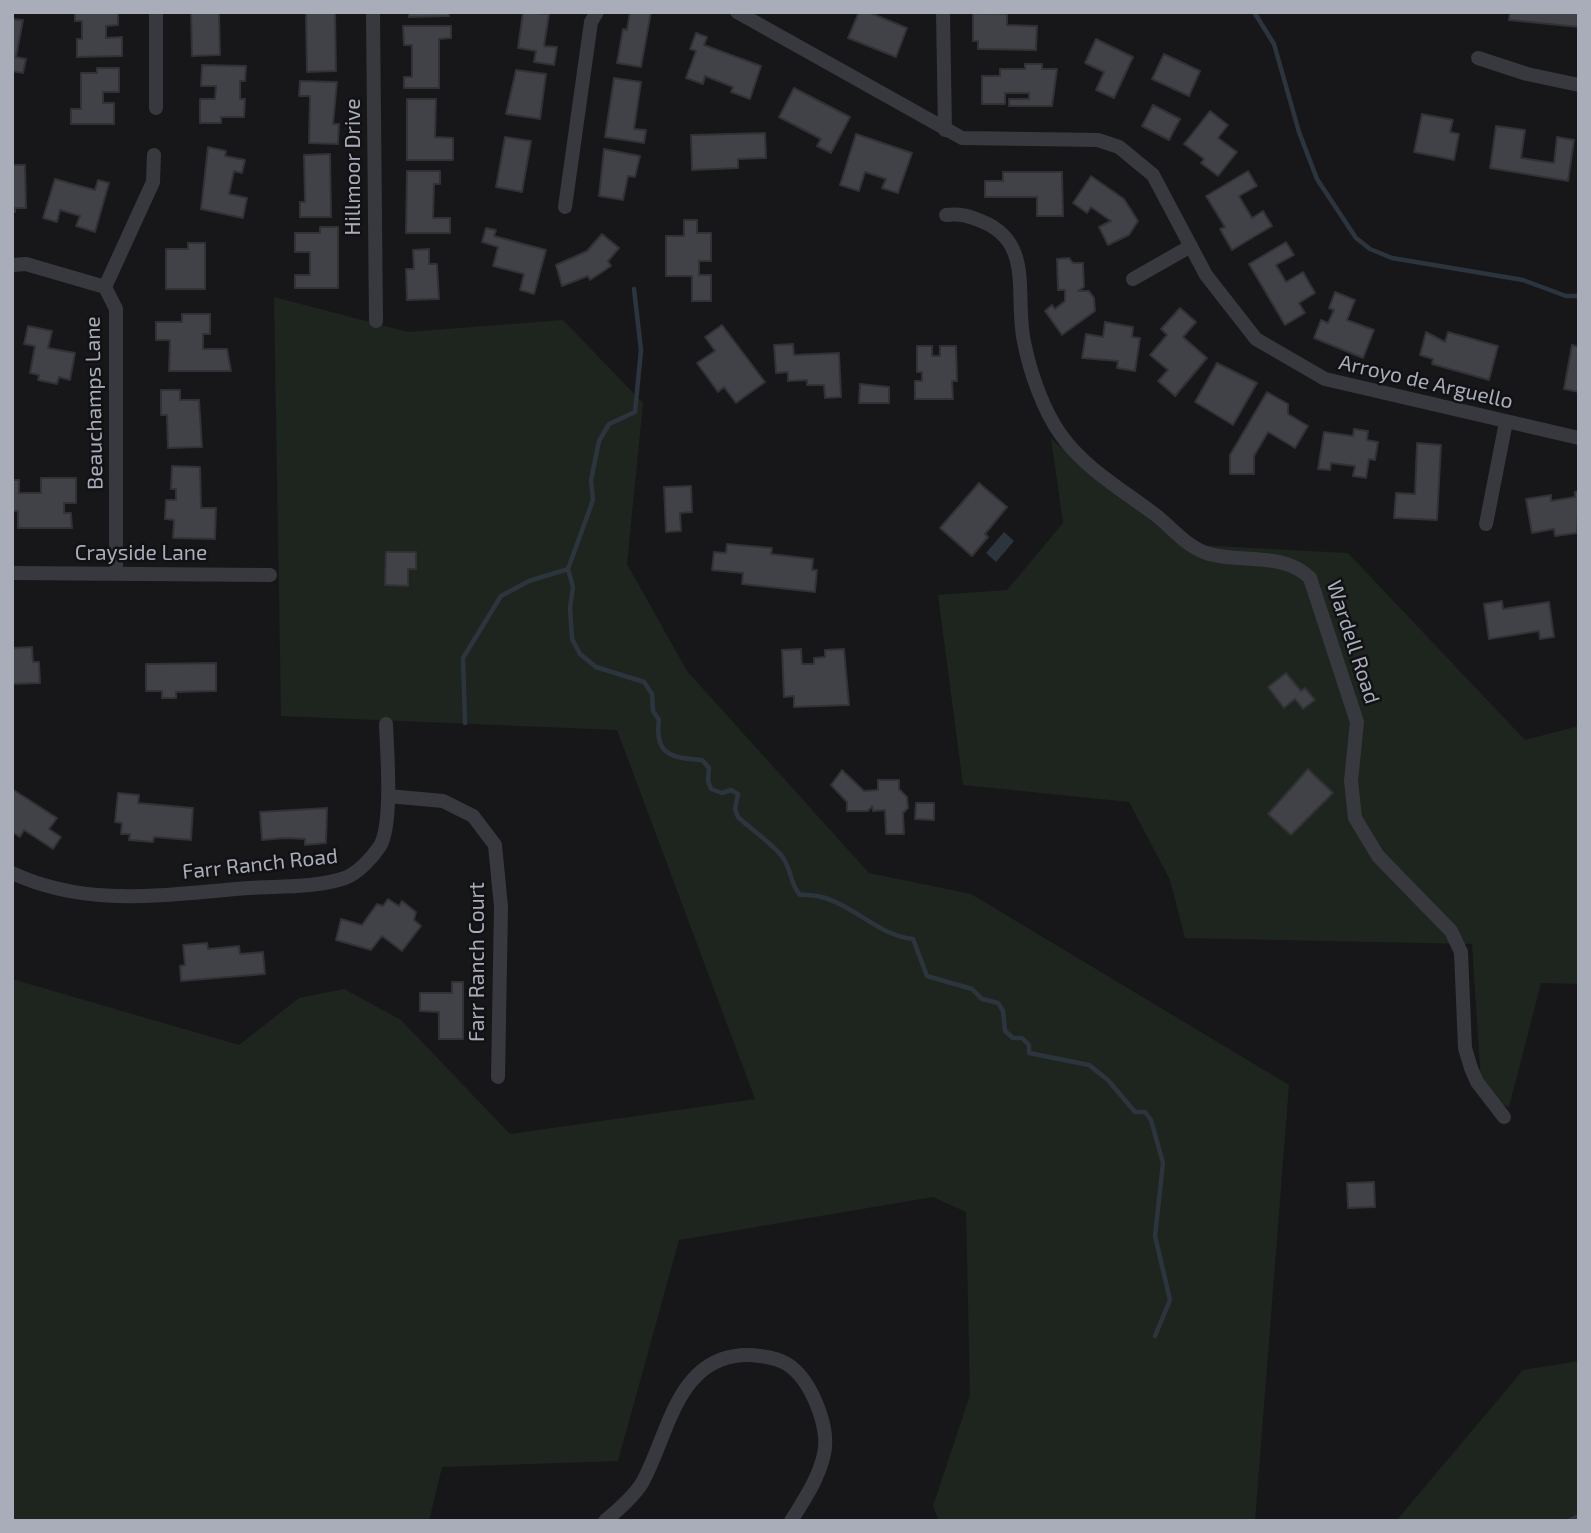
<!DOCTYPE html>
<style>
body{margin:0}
#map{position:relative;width:1591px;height:1533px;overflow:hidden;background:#17171a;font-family:"Exo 2",sans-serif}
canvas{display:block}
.frame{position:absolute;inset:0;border:14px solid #a9adba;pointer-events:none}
</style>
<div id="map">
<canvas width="1591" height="1533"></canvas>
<div class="frame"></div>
</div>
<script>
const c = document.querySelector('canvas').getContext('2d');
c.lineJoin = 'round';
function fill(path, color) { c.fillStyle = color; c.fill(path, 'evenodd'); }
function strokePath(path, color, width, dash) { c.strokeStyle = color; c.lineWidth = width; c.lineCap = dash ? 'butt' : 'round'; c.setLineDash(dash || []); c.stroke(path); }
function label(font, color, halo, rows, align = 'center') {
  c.font = font + ' "Exo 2",sans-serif'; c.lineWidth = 5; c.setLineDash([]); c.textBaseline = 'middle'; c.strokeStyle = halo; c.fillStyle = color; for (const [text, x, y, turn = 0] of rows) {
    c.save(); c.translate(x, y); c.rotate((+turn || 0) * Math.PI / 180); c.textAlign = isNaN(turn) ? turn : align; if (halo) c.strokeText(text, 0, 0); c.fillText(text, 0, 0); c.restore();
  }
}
fill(new Path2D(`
 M274,297L408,332L563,320L643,403L627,564L687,671L869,873L971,894L1289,1085L1255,1521H939L933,1506L970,1395L966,1212L933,1197L679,1240L618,1461L442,1467L429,1521H12V979L239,1045L299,998L344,989L401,1020L510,1134L755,1099L617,730L281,716Z
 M1051,438C1091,476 1137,506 1177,544L1348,553L1525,740L1579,726V984L1541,983L1509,1107L1482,1098L1472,944L1185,938L1170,880L1129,802L963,785L938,595L1007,590L1063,523Z
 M1579,1361V1521H1396L1523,1370Z`), '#1d251e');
fill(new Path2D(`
 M1004,532L1014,541L996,562L986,553Z`), '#2c353e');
strokePath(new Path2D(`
 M1254,12L1274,44L1299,132L1317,179L1356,238L1370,249L1392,258L1523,280L1566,296H1579
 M634,289L641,350L635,412L609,424L599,441L591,480L593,500L568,569L573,587L570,608L572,639L580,654L596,667L644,682L652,694L653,711L659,720C654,755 672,758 702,760L709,768L708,781L711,789L722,793L731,790L738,794L735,809L738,817C752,830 769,841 781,855C792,868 789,883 800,895C845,892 872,935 913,939L927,976L972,989L982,999L998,1003L1003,1011L1005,1031L1013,1038H1022L1029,1045V1053L1089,1065L1108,1080L1135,1112H1145L1151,1120L1163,1163L1155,1236L1170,1300L1155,1336
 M465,723L463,658L501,596L529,581L568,569
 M1568,1521L1579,1516`), '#2c353e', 4.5);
const building = new Path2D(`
 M75,12H118V25L106,26V38L122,37V56L77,57V39H82V21H75Z
 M191,12H219L220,55L192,56Z
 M306,12H335L336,71L307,72Z
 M409,12H448L449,16L409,17Z
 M523,12L549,14L544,46L557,47L554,65L534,62L536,51L518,48Z
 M630,12H651L641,67L617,63L623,29L627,30Z
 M859,12H868L907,28L896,57L848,38Z
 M1510,12H1579V27L1509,20Z
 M973,13L1007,14V25L1037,26L1036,50L978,49V41H973Z
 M12,19L23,20L16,57L26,59L23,73L12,71Z
 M403,26H451V38L439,39V88H404V77H412V45H404Z
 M696,33L707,37L704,45L761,66L750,99L731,92L733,87L705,76L703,84L686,78L696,51L690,49Z
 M1096,39L1133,57L1114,98L1096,90L1104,72L1085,63Z
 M1164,54L1200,71L1189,96L1152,79Z
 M1025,64H1042V69H1057L1052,106H1009V99H1029V93H1005V104H982V76H1000V69H1025Z
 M202,65L246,66L245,81H240V99H245L244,117H221V123H200V99H215L216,86H201Z
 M97,68H119V92H103V103H114V124H71V109H81V73H97Z
 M516,70L546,74L540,119L506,114Z
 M614,78L641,82L634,129L646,130L644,143L605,137Z
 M300,81L337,82L333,124H339L338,144L309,143L310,96H299Z
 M794,88L850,117L831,153L817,146L821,139L779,117Z
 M407,99H436L435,137L453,138V160H407Z
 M1153,105L1180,119L1169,140L1142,126Z
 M1210,111L1228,125L1218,138L1237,152L1218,176L1201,163L1204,159L1184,144Z
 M1422,114L1453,120L1450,132L1459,134L1454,160L1414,152Z
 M1496,126L1525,130L1521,158L1554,163L1557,137L1574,140L1568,181L1490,168Z
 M765,133L766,158L738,159V168L692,170L691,135Z
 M856,134L912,153L898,193L882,188L886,179L865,172L859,191L840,185Z
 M505,137L531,141L522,192L496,187Z
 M208,147L226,151L225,156L245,160L242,173L234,171L229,194L247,198L243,218L201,209Z
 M604,149L640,156L635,177L628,176L623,200L599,196Z
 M330,154L331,217H300V202H305L304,155Z
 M12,165H25L26,208H15V212H12Z
 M407,171H440V184H434L433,218H450V233H406Z
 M1248,171L1257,186L1239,196L1252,218L1263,211L1272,226L1232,250L1220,229L1225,227L1206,196Z
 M1003,172H1062L1063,216H1037V197H985V181H1003Z
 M1091,176L1124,199L1138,221L1129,235L1108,245L1099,227L1111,221L1091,207L1087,213L1073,203Z
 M55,179L95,190L98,180L109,183L95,232L76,226L80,216L60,210L57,222L43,218Z
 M684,220H697V233H711V261H699V275H711V301H692V276H666V236H684Z
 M320,227H338V288H295V275H310V252H295V233H320Z
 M486,228L496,230L494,236L546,250L534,294L520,290L524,274L493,266L498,247L482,242Z
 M602,234L619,248L608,261L611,266L590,280L588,276L562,286L556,265L587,251Z
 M1286,242L1294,255L1276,265L1286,282L1303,272L1315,293L1299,303L1305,313L1285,325L1249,264Z
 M188,243H205V289H166V249H188Z
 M429,249V264H437L439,299L407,300L406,269H414L413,250Z
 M1069,258L1073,263H1083L1084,287L1078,291H1089L1094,298L1095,311L1062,335L1045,311L1052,305L1055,309L1065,301V290H1058L1057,259Z
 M1335,292L1355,300L1347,320L1374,330L1363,358L1314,338L1321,320L1328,323L1334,310L1329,308Z
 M1180,308L1196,322L1183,337L1207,358L1175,396L1158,381L1168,370L1150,355L1167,335L1161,329Z
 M182,314H210V334H203V349H227L231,371H169L170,340H156V322H182Z
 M1105,322L1133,327L1132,337L1140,338L1135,371L1117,368L1118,361L1082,358L1086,334L1103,337Z
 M722,325L765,382L736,403L724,387L718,392L697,363L715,351L705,337Z
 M28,326L52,331L48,348L75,353L70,380L59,377L57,384L38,380L39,375L30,373L35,346L24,344Z
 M1426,332L1445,342L1448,332L1498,346L1489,380L1432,364L1433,359L1420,355Z
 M793,344L794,355L839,353L841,397L825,398L824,385H807V380L788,381V372L776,373L774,345Z
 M1572,345L1579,347V392L1564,389Z
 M917,346H932V356H940V346H956L957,381H952L953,399H915V381H922V372H917Z
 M1217,363L1257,383L1233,425L1195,402Z
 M860,384L889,387V403H859Z
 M161,390H180V400H199L202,447L168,448L167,415H161Z
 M1267,392L1288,404V414L1308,426L1295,448L1268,432L1254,456V474H1230V455Z
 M1354,429L1368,431L1367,440L1378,442L1375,460L1369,459L1366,478L1353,476L1355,466L1331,463L1330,470L1318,469L1324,432L1353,436Z
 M1417,443L1441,445L1437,520L1394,518L1396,493L1415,494Z
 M172,466L200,467L201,508H216L215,539L173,538L174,520L165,519L166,500H176V489H171Z
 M41,478H76V503H64V513H71L72,528H18V511H12V480H19V493H41Z
 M979,483L1007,507L985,534L988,537L972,556L940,528Z
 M691,486L692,512L680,513L681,531L666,532L664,487Z
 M1579,491L1577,533L1555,536L1554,529L1532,533L1526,499L1551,495V501L1575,497V492Z
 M727,544L772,548L771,554L813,559L812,570H817L815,592L742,584L743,573L712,570L714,552L726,553Z
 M386,552H416V569H408V586L385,585Z
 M1502,601L1503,609L1549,602L1554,637L1540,639L1539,631L1489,639L1484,604Z
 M32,647L33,662H39L40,683L12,684V648Z
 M801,649L802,664H814V658L825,657V650L844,649L849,705L794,707V696L784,697L782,650Z
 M216,663V691L176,692V698H162V691H146V664Z
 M1286,673L1301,691L1305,688L1315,700L1303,709L1295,699L1284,708L1268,687Z
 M1308,769L1333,793L1291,835L1268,814Z
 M842,770L864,791L878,790V780H899V789L907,797L908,808L903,813L904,834H886L885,810L873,811L872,806L868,811H847V802L831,785Z
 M12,789L57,818L49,829L61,837L53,849L24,830L20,837L12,832Z
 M118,793L139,795L138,803L193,808L191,840L154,837L153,842L129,840L130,834H121L122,823L115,822Z
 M916,803H934V820L915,819Z
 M327,808L326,843L305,845V839L285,838L262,840L260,812Z
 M388,899L399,906L402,901L416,912L414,920L421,926L402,951L382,936L371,950L336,940L341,919L362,925L377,904L383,906Z
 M207,943L208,949L239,946L240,954L263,952L265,974L181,981L180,966L185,965L183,945Z
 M452,982H463V1039H439V1012L420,1011V993H452Z
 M1374,1182L1375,1207L1348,1208L1347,1183Z`);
fill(building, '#414247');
strokePath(building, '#313136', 2);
strokePath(new Path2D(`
 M373,12L376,321
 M737,12L962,138L1098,140L1119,147L1153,175L1206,275L1256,339L1325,379L1579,438
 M943,12L945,130
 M1478,58L1527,74L1579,85
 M156,108V12
 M565,207L591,22L597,12
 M946,215C960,213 968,216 981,221C1035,242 1014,296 1024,342C1030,372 1043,410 1061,435C1086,470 1125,491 1158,517C1174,530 1188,548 1209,554C1242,563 1284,552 1310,578L1357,722L1351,781L1355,818L1378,856L1451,931L1461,952L1465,1048L1471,1068L1477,1082L1504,1117
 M12,265L26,264L105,287L116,309V574
 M1133,279L1191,246
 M105,287L153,182L154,155
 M1486,524L1506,422
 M12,573L270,575
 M388,796L443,801L473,816L495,845L501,907L498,1077
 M12,873C90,909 167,894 249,888C280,886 315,888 345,878C358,873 372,858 380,846C393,824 387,751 386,724
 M605,1521C617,1511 634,1496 642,1483C667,1439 675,1365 735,1356C749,1353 776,1357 787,1364C811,1379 830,1427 824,1454C819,1478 804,1500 791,1521`), '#38393f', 14);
label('21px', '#a9adba', '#121215', [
 ["Hillmoor Drive",353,167,-90],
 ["Arroyo de Arguello",1426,382,13],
 ["Beauchamps Lane",94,403,-91],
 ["Crayside Lane",141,553],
 ["Wardell Road",1353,642,72],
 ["Farr Ranch Road",260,864,-6],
 ["Farr Ranch Court",477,962,-90]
]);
</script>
